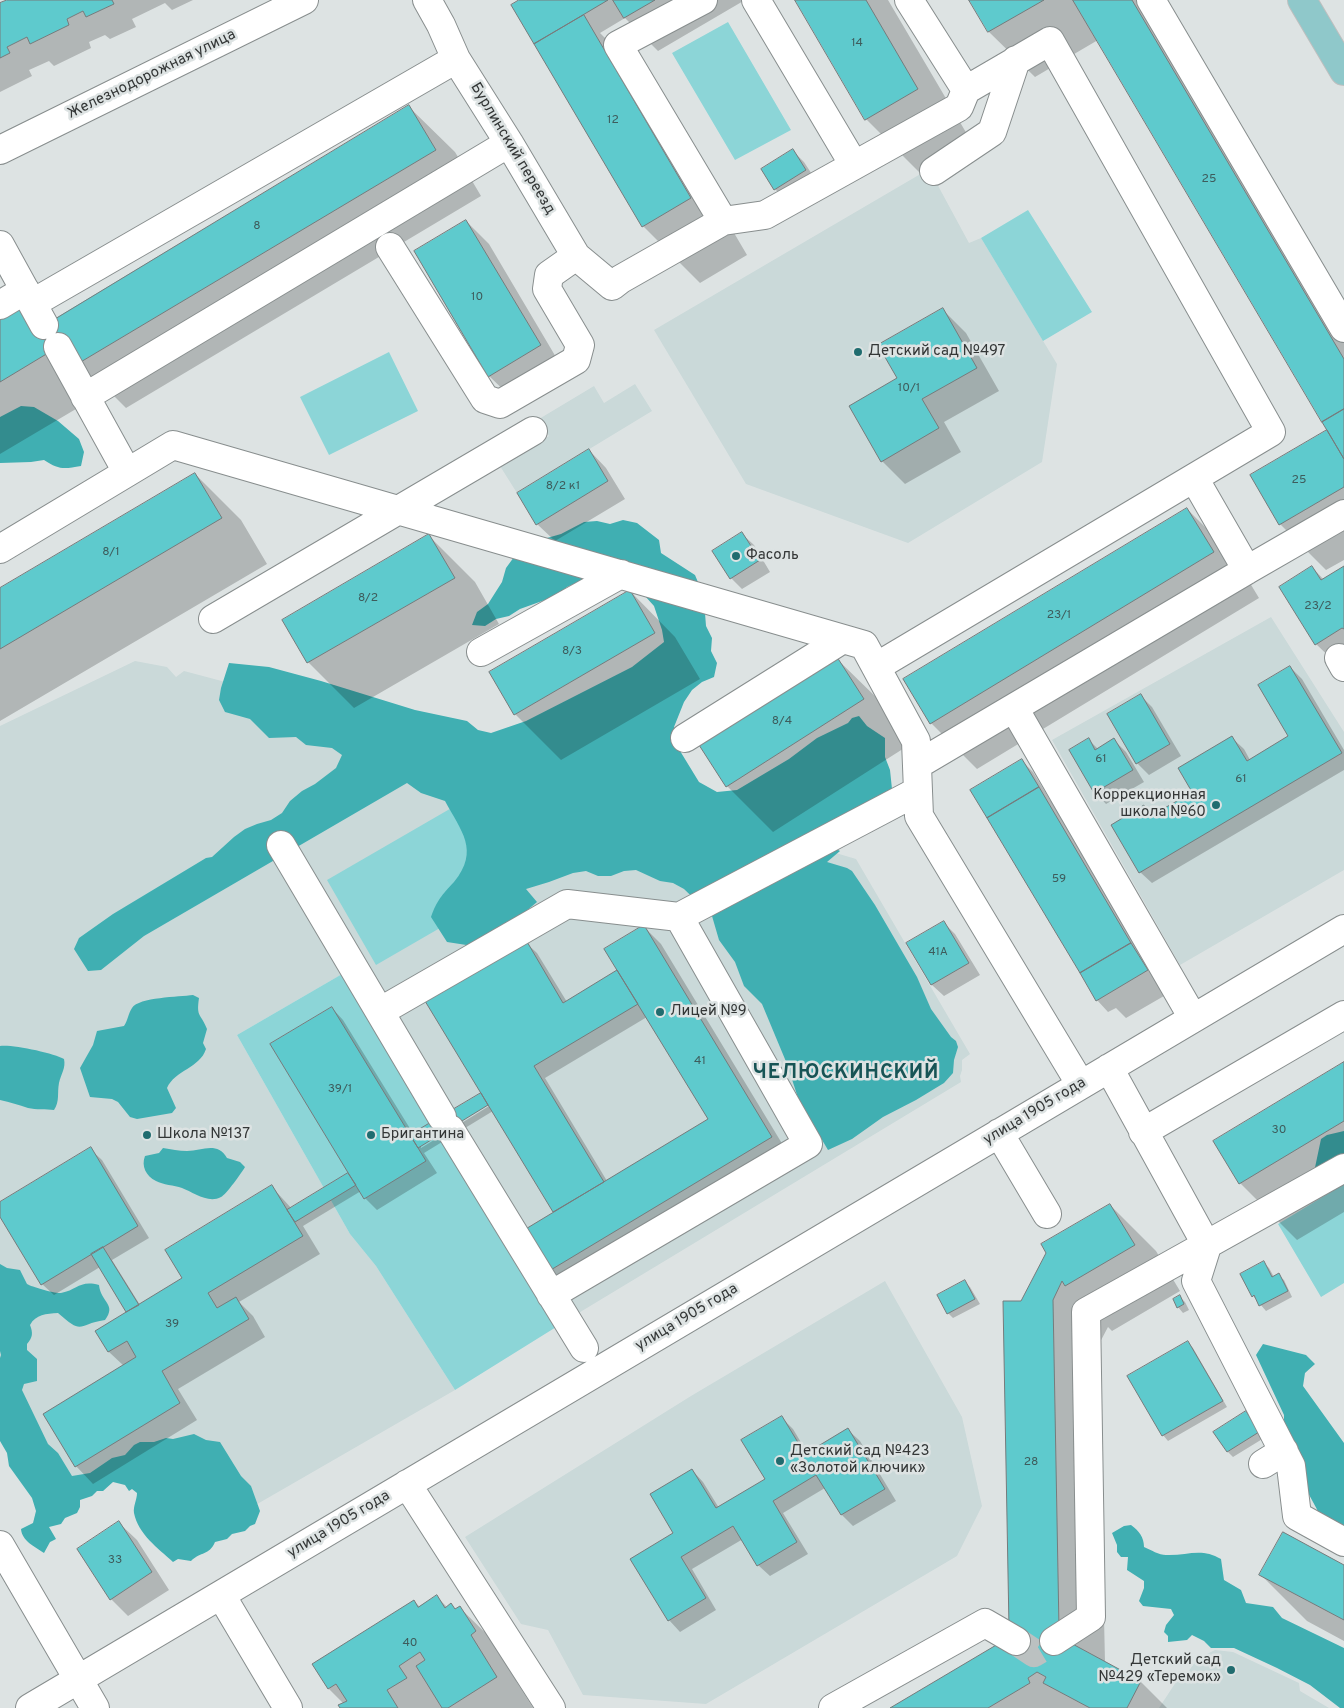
<!DOCTYPE html>
<meta charset="utf-8">
<style>
body{margin:0}
canvas{display:block;background:#dde3e3}
</style>
<canvas width="1344" height="1708"></canvas>
<script>
const c = document.querySelector('canvas').getContext('2d');
c.lineJoin = 'round';
function fill(path, color) { c.fillStyle = color; c.fill(path, 'evenodd'); }
function strokePath(path, color, width, dash) { c.strokeStyle = color; c.lineWidth = width; c.lineCap = dash ? 'butt' : 'round'; c.setLineDash(dash || []); c.stroke(path); }
function label(font, color, halo, rows, align = 'center') {
  c.font = font + ' Overpass,sans-serif'; c.lineWidth = 5; c.setLineDash([]); c.textBaseline = 'middle'; c.strokeStyle = halo; c.fillStyle = color; for (const [text, x, y, turn = 0] of rows) {
    c.save(); c.translate(x, y); c.rotate((+turn || 0) * Math.PI / 180); c.textAlign = isNaN(turn) ? turn : align; if (halo) c.strokeText(text, 0, 0); c.fillText(text, 0, 0); c.restore();
  }
}
fill(new Path2D(`
 M929,169L969,243L981,238L1057,364L1042,462L908,543L746,484L654,330Z
 M635,384L652,411L517,493L500,466L549,436L539,419L594,386L604,403Z
 M1271,617L1344,732V870L1180,965L1052,740Z
 M135,661L167,667L176,677L184,671L444,740L681,807L856,859L970,1054L962,1060V1070L960,1076L961,1082L567,1320L349,970L237,1035L350,1234L376,1266L455,1390L181,1548L134,1465L53,1513L0,1427V726Z
 M885,1281L962,1417L982,1506L957,1556L706,1704L583,1695L548,1630L521,1624L465,1537L691,1396Z
 M1215,1650L1233,1652L1299,1683L1300,1691L1329,1708H1159L1176,1682L1182,1681L1197,1659Z`), '#cad9d9');
fill(new Path2D(`
 M728,22L791,130L735,160L672,53Z
 M1028,210L1092,312L1043,341L981,238Z
 M389,352L418,411L329,455L300,397Z
 M486,788L535,873L376,965L327,880Z
 M349,970L561,1324L455,1390L376,1266L350,1234L237,1035Z
 M1344,1184V1283L1321,1297L1278,1224Z`), '#8cd5d7');
fill(new Path2D(`
 M21,406L34,407L58,421L79,439L84,452L81,466C64,469 59,470 44,460L31,462L0,463V417Z
 M623,520L637,523L659,540L661,553L695,575L700,587L705,613L706,626L712,638L711,651L717,663L714,677L702,682L692,690L684,702L674,727L677,746L699,782L717,792L737,790L789,759L817,738L848,723L852,718L859,716L867,726L885,738V757L890,770L892,789L866,811L818,839L840,851L827,862L847,868L852,871L875,905L917,977L931,1009L951,1037L956,1041L958,1047L954,1060L953,1073L944,1083L916,1100L883,1117L852,1139L828,1150L799,1101L787,1064L762,1004L744,986L735,962L719,940L712,916L684,889L673,883L660,881L636,870L624,871L611,876H598L586,871L573,873L549,882L526,889L537,902L513,922L473,946L447,942L431,917C437,900 442,895 454,882C480,850 461,831 445,801L421,793L407,783L144,936L101,970L88,971L74,949L79,938L113,914L206,858L212,857L234,837L245,829L257,824L271,820L282,813L290,801L302,791L315,784L336,768L342,755L332,748L306,745L296,737L269,738L250,719L225,712L219,700L221,688L229,663L269,667L321,681L415,710L467,721L478,730L491,733L526,721L632,667L664,642L662,630L654,606L645,596L638,572L614,566L567,587L556,596L520,609L509,616L496,619L485,626L472,625L477,612L488,604L502,582L506,568L514,557L538,548L547,538L561,534L584,522L597,521L610,524Z
 M193,995L199,998C196,1018 201,1013 207,1029L203,1043L206,1049C200,1068 175,1070 167,1088L176,1108L172,1113L137,1119L130,1117L118,1102L112,1099L90,1097L80,1068L93,1045L97,1031L124,1026C128,1020 128,1014 132,1008C139,997 179,997 193,995Z
 M0,1046C11,1044 54,1053 64,1059C66,1068 61,1074 59,1083C57,1093 60,1101 54,1110C46,1109 36,1110 28,1108C19,1105 10,1102 0,1100Z
 M1344,1131V1178L1313,1177L1321,1139L1327,1135Z
 M163,1148C171,1149 179,1151 187,1151C202,1151 217,1141 227,1158L240,1162L245,1167C242,1172 226,1195 221,1197C208,1204 193,1192 182,1188C174,1185 163,1185 156,1181C146,1176 141,1166 145,1156L159,1153Z
 M0,1264L7,1268L20,1270L27,1284C32,1287 56,1294 61,1293C78,1290 79,1280 99,1285C101,1303 117,1304 105,1320C77,1324 84,1336 58,1313C46,1314 36,1314 30,1325C33,1333 33,1337 27,1344V1350L37,1359V1381L24,1384L22,1390L48,1444L58,1453L72,1476L90,1473L112,1458L125,1455L134,1445L140,1442H154L166,1438L173,1439L194,1434L206,1440L220,1442L241,1476L251,1486L260,1511L255,1524L250,1526L245,1531L232,1534L227,1539L215,1542C209,1556 201,1551 191,1561L178,1559L173,1562C158,1548 138,1534 134,1513C133,1506 137,1500 137,1493L132,1489L129,1491L125,1485L113,1482L103,1491H97L92,1496L80,1500V1507L77,1513L65,1518L61,1524L49,1527L56,1539L50,1542L44,1553C34,1546 22,1541 21,1529L33,1523L36,1511L32,1498L9,1466L7,1453L0,1441V1358L1,1355L0,1351Z
 M1263,1344L1306,1355L1315,1364L1305,1373L1303,1386L1344,1443V1529L1320,1515L1306,1489L1284,1428V1415L1256,1355Z
 M1131,1525C1139,1531 1144,1537 1144,1547C1151,1550 1159,1555 1166,1555C1187,1556 1201,1547 1221,1559L1224,1580L1241,1590L1246,1603L1273,1607L1282,1618L1344,1648V1708H1340L1310,1685L1277,1668L1234,1648H1211L1204,1641L1192,1635L1187,1640L1168,1642V1636L1164,1632L1166,1625L1174,1615L1171,1609L1143,1606L1139,1601L1144,1588V1581L1127,1570L1128,1557H1121L1117,1552V1545L1112,1533L1124,1526Z`), '#40afb2');
fill(new Path2D(`
 M10,0H193L172,10L165,3L132,19L136,27L110,39L105,35L89,42L91,48L54,66L49,61L29,70L32,76L0,92V5Z
 M522,0H745L658,51L625,18L600,33L640,73L747,255L700,283L643,226L513,5Z
 M796,0H888L974,146L923,176L866,119Z
 M971,0H1142L1344,329V560L1326,570L1280,524L1252,476L1329,431L1098,40L1035,77L989,32Z
 M409,107L455,152L481,196L126,408L108,390L0,454V321L46,325Z
 M792,150L804,162L817,182L787,201L775,189L762,169Z
 M466,221L489,244L563,369L513,399L489,376Z
 M943,310L966,333L999,391L944,422L961,452L905,484L882,461L898,379Z
 M589,450L606,468L625,499L555,541L537,524Z
 M195,474L241,520L267,564L0,721V590Z
 M1187,509L1233,555L1259,598L977,769L931,723Z
 M742,534L754,545L770,572L742,589L731,578Z
 M429,536L475,582L499,624L354,708L308,662Z
 M1312,567L1324,580L1344,567V664L1340,667L1316,644Z
 M630,591L675,637L700,679L561,760L515,714L491,672Z
 M837,659L883,704L909,745L773,832L727,786Z
 M1290,667L1302,679L1344,750V770L1152,883L1140,872L1144,807L1153,816L1194,792L1232,738L1244,749L1250,760L1290,736Z
 M1141,696L1152,707L1181,756L1149,775L1137,763L1108,715Z
 M1089,740L1098,749L1114,740L1126,752L1144,782L1106,804L1095,792Z
 M1022,761L1033,772L1050,800L1084,834L1176,989L1126,1018L1116,1008L1108,1012L1097,1000Z
 M944,923L955,934L980,975L944,996L932,985L908,944Z
 M644,927L661,944L789,1155L567,1288L550,1271L555,1213L493,1111L424,1153L437,1173L377,1210L365,1198L361,1191L303,1226L320,1254L239,1302L253,1316L265,1337L178,1389L197,1420L93,1484L76,1466L124,1366L109,1352L97,1332L128,1313L100,1267L54,1295L42,1284L0,1215V1204L90,1149L102,1160L149,1238L112,1260L140,1305L183,1279L272,1187L292,1209L352,1179L332,1008L343,1020L414,1135L481,1094L525,942L537,953L567,1002L619,971ZM647,1017L709,1120L607,1181L545,1078ZM493,1101L494,1103L421,1148V1145Z
 M1344,1063V1212L1297,1240L1240,1183L1215,1141Z
 M1110,1205L1156,1251L1180,1291L1112,1331L1108,1327L1098,1346L1105,1662L1141,1682L1167,1708H893L1017,1641L1022,1302Z
 M1264,1263L1269,1268L1274,1277L1278,1275L1284,1280L1292,1297L1266,1311L1253,1296L1242,1275Z
 M965,1282L970,1287L980,1304L953,1318L948,1313Z
 M1180,1297L1185,1302L1189,1310L1183,1313L1178,1307Z
 M1188,1343L1193,1348L1227,1407L1168,1441L1163,1435Z
 M1246,1412L1251,1418L1264,1438L1233,1457L1228,1452Z
 M781,1417L793,1429L808,1454L848,1430L860,1441L896,1501L853,1526L842,1515L825,1488L783,1513L808,1554L770,1576L758,1565L743,1539L692,1569L716,1610L680,1632L669,1620L675,1533L692,1470L703,1482L719,1508L767,1480Z
 M119,1523L137,1540L169,1590L128,1616L111,1599Z
 M1344,1566V1641L1307,1621L1261,1575Z
 M437,1597L447,1607L451,1605L456,1610L460,1608L506,1653L521,1677L516,1681L533,1708H342L344,1704L329,1689L414,1601L420,1607Z`), '#0003');
const building = new Path2D(`
 M7,0H112L114,4L86,17L83,11L67,19L69,25L30,44L27,37L7,47L10,53L0,58V3Z
 M519,0H608L534,44L511,5Z
 M613,0H655L624,18Z
 M795,0H866L918,89L865,120Z
 M969,0H1044L988,32Z
 M1073,0H1132L1344,359V409L1322,422Z
 M584,15L691,198L642,227L534,44Z
 M409,105L436,150L79,363L58,347L0,382V319L26,303L41,327Z
 M793,149L806,170L774,190L761,169Z
 M466,220L541,345L488,377L414,251Z
 M943,308L977,368L922,399L939,428L881,462L849,406L897,378L878,345Z
 M1344,409V459L1322,422Z
 M1327,430L1344,459V487L1279,525L1250,475Z
 M589,449L608,481L536,525L517,493Z
 M195,473L222,518L0,649V588Z
 M1187,508L1214,552L930,724L903,679Z
 M742,532L760,560L730,579L712,551Z
 M429,534L455,578L307,663L282,620Z
 M1312,566L1321,580L1344,566V629L1342,628L1315,645L1279,587Z
 M630,590L655,633L514,715L489,672Z
 M837,657L864,699L726,787L699,745Z
 M1290,666L1342,753L1139,873L1111,825L1144,805L1151,816L1192,792L1178,768L1232,736L1247,761L1288,736L1258,685Z
 M1141,694L1170,744L1136,764L1107,714Z
 M1089,738L1095,750L1114,738L1133,770L1094,793L1069,750Z
 M1022,759L1039,787L987,818L970,790Z
 M1039,787L1131,943L1080,973L987,818Z
 M944,921L969,963L931,985L906,943Z
 M644,925L772,1137L549,1271L524,1230L708,1119L604,949Z
 M526,940L563,1003L617,970L638,1004L534,1066L604,1182L553,1212L425,1001Z
 M1131,943L1148,970L1096,1001L1080,973Z
 M332,1007L426,1161L364,1199L270,1044Z
 M1344,1062V1121L1239,1184L1213,1141Z
 M481,1093L488,1105L418,1148L410,1135Z
 M91,1147L138,1226L41,1285L0,1217V1202Z
 M348,1173L356,1185L295,1222L287,1210Z
 M272,1185L303,1236L208,1293L217,1308L236,1297L249,1319L162,1371L180,1403L75,1467L43,1414L136,1357L127,1341L108,1352L95,1331L182,1278L165,1250Z
 M1110,1204L1135,1245L1065,1286L1062,1281L1053,1300L1059,1629L1067,1641L1141,1681L1127,1708H1090L1043,1683L1046,1677L1037,1672L1028,1678L1030,1683L988,1708H890L1003,1641L1009,1628L1003,1301H1021L1046,1253L1041,1244Z
 M103,1247L139,1305L126,1312L91,1254Z
 M1264,1261L1272,1277L1279,1273L1288,1291L1259,1306L1254,1295L1252,1297L1240,1274Z
 M965,1280L975,1299L947,1314L937,1295Z
 M1180,1295L1184,1304L1177,1308L1173,1299Z
 M1188,1341L1223,1401L1162,1436L1127,1376Z
 M1246,1411L1259,1432L1227,1452L1213,1432Z
 M782,1416L805,1454L848,1428L885,1489L841,1515L816,1475L773,1501L797,1542L757,1566L733,1526L681,1557L706,1598L668,1621L630,1559L673,1533L650,1494L692,1469L716,1508L765,1479L741,1440Z
 M119,1521L152,1572L110,1600L77,1549Z
 M1283,1532L1344,1565V1620L1259,1575Z
 M437,1595L445,1608L451,1603L455,1609L460,1606L476,1631L471,1635L497,1677L448,1708H442L416,1666L425,1660L420,1652L399,1666L407,1678L387,1690L398,1708H340L338,1705L347,1701L336,1684L328,1689L312,1664L414,1600L418,1607Z`);
fill(building, '#5ecacd');
strokePath(building, '#767b7c', 1);
strokePath(new Path2D(`
 M1016,1641L1034,1653L1054,1641`), '#bbc1c1', 28, [28, 14]);
const minor = new Path2D(`
 M427,0L441,25L456,59L509,143L576,256L612,286L621,279L723,221L765,215L959,107L966,90L909,0
 M703,0L618,45L723,221
 M756,0L854,165
 M1151,0L1344,328
 M0,150L304,0
 M934,171L992,132L1016,60
 M0,245L44,325
 M390,247L485,399L500,404L576,360L580,345L547,289L549,275L576,256
 M33,303L456,59
 M0,305L25,290
 M58,347L127,472
 M85,397L509,143
 M1194,478L1247,570L1344,514
 M0,549L173,445L864,645L916,741L919,816L1081,1085
 M213,619L533,431
 M481,652L621,574
 M1339,658L1344,667
 M876,667L1271,432L1050,41L966,90
 M1014,708L1193,1018
 M685,738L843,639
 M917,765L1247,570
 M281,845L442,1117
 M381,1011L567,904L679,917
 M1109,1068L1207,1246L1196,1281L1291,1466L1297,1516L1344,1542
 M450,1129L584,1348
 M1143,1132L1344,1015
 M999,1133L1047,1214
 M551,1295L808,1144L679,917L918,791
 M1263,1464L1284,1451
 M407,1484L551,1708
 M0,1545L95,1708
 M221,1595L288,1708
 M1054,1641L1091,1617L1086,1312L1344,1168
 M30,1708L1344,929
 M833,1708L985,1623L1016,1641`);
const major = new Path2D(`
 M1302,0L1344,71`);
strokePath(minor, '#888e8e', 30);
strokePath(major, '#bebfbf', 30);
strokePath(minor, '#fff', 28);
strokePath(major, '#8fc8ca', 28);
for (const [x, y, r, color] of [
 [858,352,5,"#206c6f"],
 [736,556,5,"#206c6f"],
 [1216,805,5,"#206c6f"],
 [660,1012,5,"#206c6f"],
 [147,1135,5,"#206c6f"],
 [371,1135,5,"#206c6f"],
 [780,1461,5,"#206c6f"],
 [1231,1670,5,"#206c6f"]
]) { const dot = new Path2D(); dot.arc(x, y, r, 0, 2 * Math.PI); c.fillStyle = color; c.fill(dot); strokePath(dot, '#dde3e3', 2); }
label('12px', '#3e5c5c', null, [
 ["14",857,44],
 ["12",613,121],
 ["25",1209,180],
 ["8",257,227],
 ["10",477,298],
 ["10/1",909,389],
 ["25",1299,481],
 ["8/2 к1",563,487],
 ["8/1",111,553],
 ["8/2",368,599],
 ["23/2",1318,607],
 ["23/1",1059,616],
 ["8/3",572,652],
 ["8/4",782,722],
 ["61",1101,760],
 ["61",1241,780],
 ["59",1059,880],
 ["41А",938,953],
 ["41",700,1062],
 ["39/1",340,1090],
 ["30",1279,1131],
 ["39",172,1325],
 ["28",1031,1463],
 ["33",115,1561],
 ["40",410,1644]
]);
label('15px', '#343737', '#dde3e3', [
 ["Железнодорожная улица",152,75,-26],
 ["Бурлинский переезд",512,149,59],
 ["улица 1905 года",1035,1112,-31],
 ["улица 1905 года",687,1318,-31],
 ["улица 1905 года",339,1525,-31]
]);
label('15px', '#343737', '#dde3e3', [
 ["Детский сад №497",868,352],
 ["Фасоль",746,556],
 ["Коррекционная",1206,796,"right"],
 ["школа №60",1206,813,"right"],
 ["Лицей №9",670,1012],
 ["Школа №137",157,1135],
 ["Бригантина",381,1135],
 ["Детский сад №423",790,1452],
 ["«Золотой ключик»",790,1469],
 ["Детский сад",1221,1661,"right"],
 ["№429 «Теремок»",1221,1678,"right"]
], 'left');
c.letterSpacing = '1px';
label('bold 20px', '#175455', '#dde3e3', [
 ["ЧЕЛЮСКИНСКИЙ",846,1074]
]);
c.letterSpacing = '0px';
</script>
